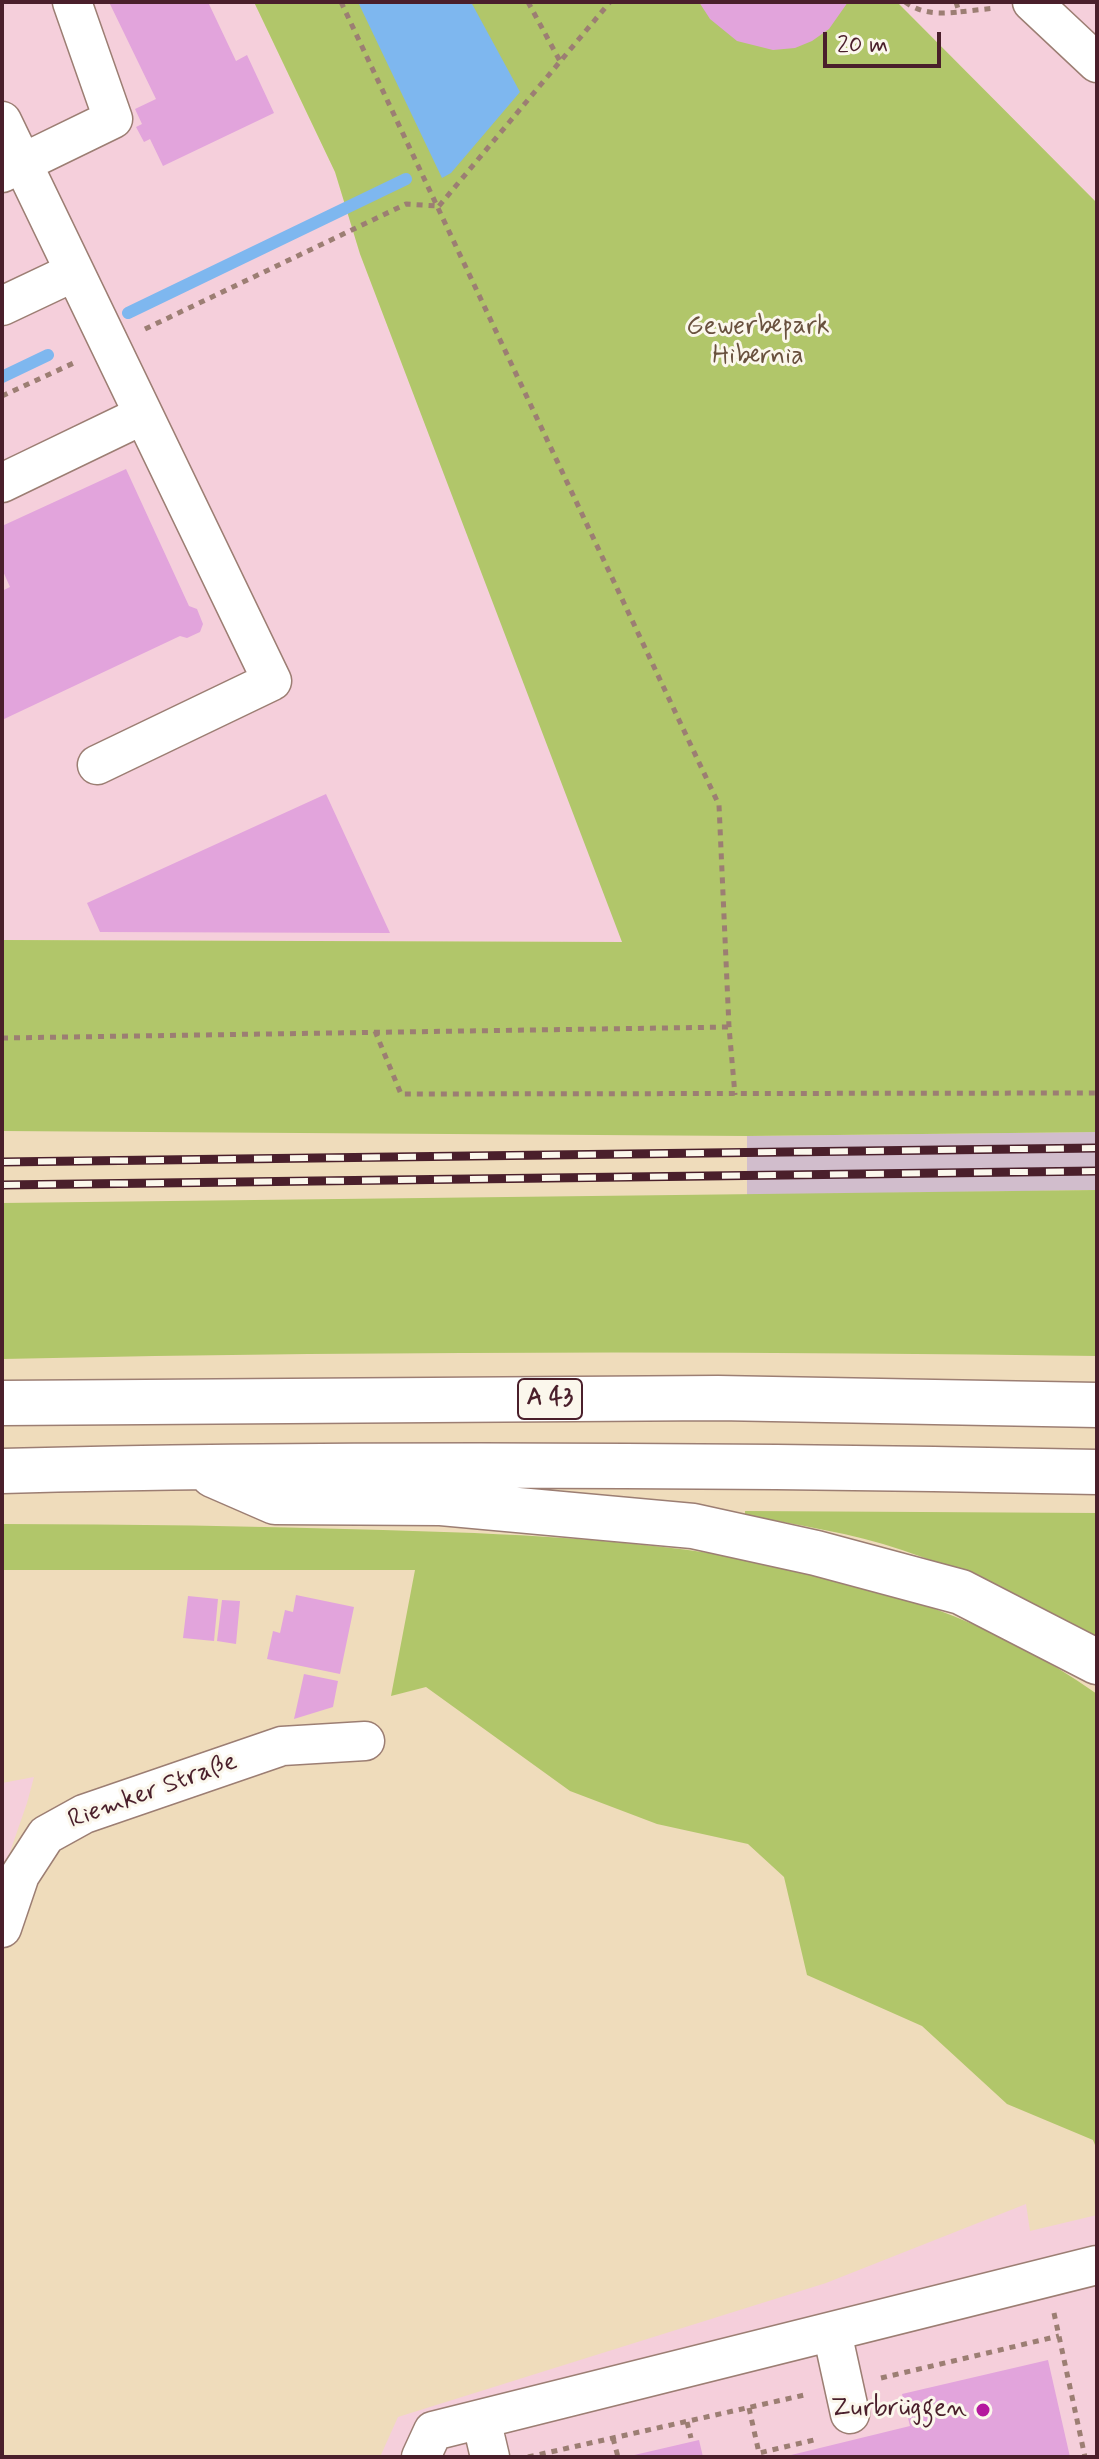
<!DOCTYPE html>
<meta charset="utf-8">
<style>
body{margin:0}
#map{position:relative;width:1099px;height:2459px;overflow:hidden;background:#efdcbb;font-family:Mynerve,sans-serif}
canvas{display:block}
.frame{position:absolute;inset:0;border:4px solid #4a1f2b;pointer-events:none}
.scale{position:absolute;left:823px;top:32px;width:118px;height:36px;box-sizing:border-box;border:4px solid #4a1f2b;border-top:0;padding-left:10px;font-size:24px;line-height:28px;white-space:nowrap;color:#4a1f2b;-webkit-text-stroke:6px #fbf7ec;paint-order:stroke}
</style>
<div id="map">
<canvas width="1099" height="2459"></canvas>
<div class="frame"></div>
<div class="scale">20 m</div>
</div>
<script>
const c = document.querySelector('canvas').getContext('2d');
c.lineJoin = 'round';
function fill(path, color) { c.fillStyle = color; c.fill(path, 'evenodd'); }
function strokePath(path, color, width, dash) { c.strokeStyle = color; c.lineWidth = width; c.lineCap = dash ? 'butt' : 'round'; c.setLineDash(dash || []); c.stroke(path); }
function label(font, color, halo, rows, align = 'center') {
  c.font = font + ' Mynerve,sans-serif'; c.lineWidth = 6; c.setLineDash([]); c.textBaseline = 'middle'; c.strokeStyle = halo; c.fillStyle = color; for (const [text, x, y, turn = 0] of rows) {
    c.save(); c.translate(x, y); c.rotate((+turn || 0) * Math.PI / 180); c.textAlign = isNaN(turn) ? turn : align; if (halo) c.strokeText(text, 0, 0); c.fillText(text, 0, 0); c.restore();
  }
}
fill(new Path2D(`
 M2,2H254L335,172L360,254L623,942L2,940Z
 M897,2H1097V203Z
 M34,1777L27,1803L2,1875V1783Z
 M1026,2204L1030,2231L1097,2215V2457H380L398,2417L826,2283Z`), '#f5cfdb');
fill(new Path2D(`
 M1097,1132V1190L747,1195V1136Z`), '#d1bdcc');
fill(new Path2D(`
 M254,2H897L1097,203V1132L747,1136L2,1131V940L622,942L360,254L335,172Z
 M1097,1190V1356C732,1351 367,1351 2,1359V1203Z
 M745,1511L1097,1513V1641C1035,1604 971,1573 902,1550C852,1533 797,1525 745,1515Z
 M2,1524C129,1524 256,1526 383,1530C624,1537 893,1549 1097,1694V2150L1093,2140L1007,2104L922,2026L807,1975L784,1877L748,1844L657,1824L570,1791L426,1687L391,1696L415,1570H2Z`), '#b1c66a');
fill(new Path2D(`
 M358,2H471L520,92L451,173L442,178Z`), '#7eb7ef');
strokePath(new Path2D(`
 M128,313L406,179
 M2,377L48,355`), '#7eb7ef', 12);
fill(new Path2D(`
 M109,2H208L236,61L247,55L274,113L163,166L150,139L144,142L136,127L142,124L135,109L156,99Z
 M699,2H848L829,29L812,41L795,48L773,50L737,41L710,19Z
 M126,469L189,606L197,609L203,624L200,632L187,638L180,636L2,720V591L10,587L2,569V526Z
 M326,794L390,933L100,932L87,903Z
 M296,1595L354,1607L340,1674L267,1659L273,1631L280,1633L285,1610L293,1612Z
 M188,1596L218,1599L214,1641L183,1638Z
 M222,1600L240,1601L236,1644L217,1641Z
 M304,1674L338,1681L333,1707L294,1719Z
 M1048,2360L1070,2457H783L910,2426L902,2394Z
 M699,2440L703,2457H630V2456Z`), '#e2a4dc');
const minor = new Path2D(`
 M1032,2L1097,63
 M2,121L272,681L97,765
 M2,173L113,119L72,2
 M2,306L74,272
 M2,483L143,415
 M2,1928L20,1875L46,1835L84,1814L282,1746L365,1741
 M832,2332L850,2414
 M481,2419L490,2457
 M421,2457L433,2431L1097,2265`);
const highway = new Path2D(`
 M2,1403L718,1398L1097,1405
 M2,1471C367,1462 732,1465 1097,1472
 M213,1475L275,1502L441,1503L693,1526L816,1553L961,1592L1097,1662`);
strokePath(minor, '#9c7e73', 41);
strokePath(highway, '#9c7e73', 47);
strokePath(new Path2D(`
 M341,2L719,805L729,1027L735,1095
 M528,2L561,63
 M905,2C922,14 939,14 959,12
 M956,2L959,12L995,8
 M439,206L610,2
 M145,329L406,204L438,206
 M2,396L78,361
 M375,1031L401,1094L1097,1093
 M2,1038L729,1027
 M1054,2313L1085,2457
 M881,2378L1059,2336
 M749,2408L759,2453L818,2439
 M687,2422L691,2438
 M613,2438L618,2457
 M528,2457L809,2394`), '#9c7e73', 5, [6, 6]);
strokePath(minor, '#fff', 38);
strokePath(highway, '#fff', 44);
const rail = new Path2D(`
 M2,1162L1097,1148
 M2,1185L1097,1171`);
strokePath(rail, '#4a1f2b', 9);
strokePath(rail, '#fbf7ec', 6, [18]);
for (const [x, y, r, color] of [
 [983,2410,8,"#b5179e"]
]) { const dot = new Path2D(); dot.arc(x, y, r, 0, 2 * Math.PI); c.fillStyle = color; c.fill(dot); strokePath(dot, '#fbf7ec', 3); }
for (const [x, y, w] of [
 [550,1399,64]
]) { const box = new Path2D(); box.roundRect(x - w / 2, y - 20, w, 40, 6); c.fillStyle = '#fbf7ec'; c.fill(box); strokePath(box, '#4a1f2b', 2); }
label('bold 24px', '#4a1f2b', null, [
 ["A 43",550,1399]
]);
label('26px', '#69513e', '#fbf7ec', [
 ["Gewerbepark",758,328],
 ["Hibernia",758,358]
]);
label('26px', '#4a1f2b', '#fbf7ec', [
 ["Riemker Straße",153,1792,-20]
]);
label('26px', '#4a1f2b', '#fbf7ec', [
 ["Zurbrüggen",967,2410]
], 'right');
</script>
